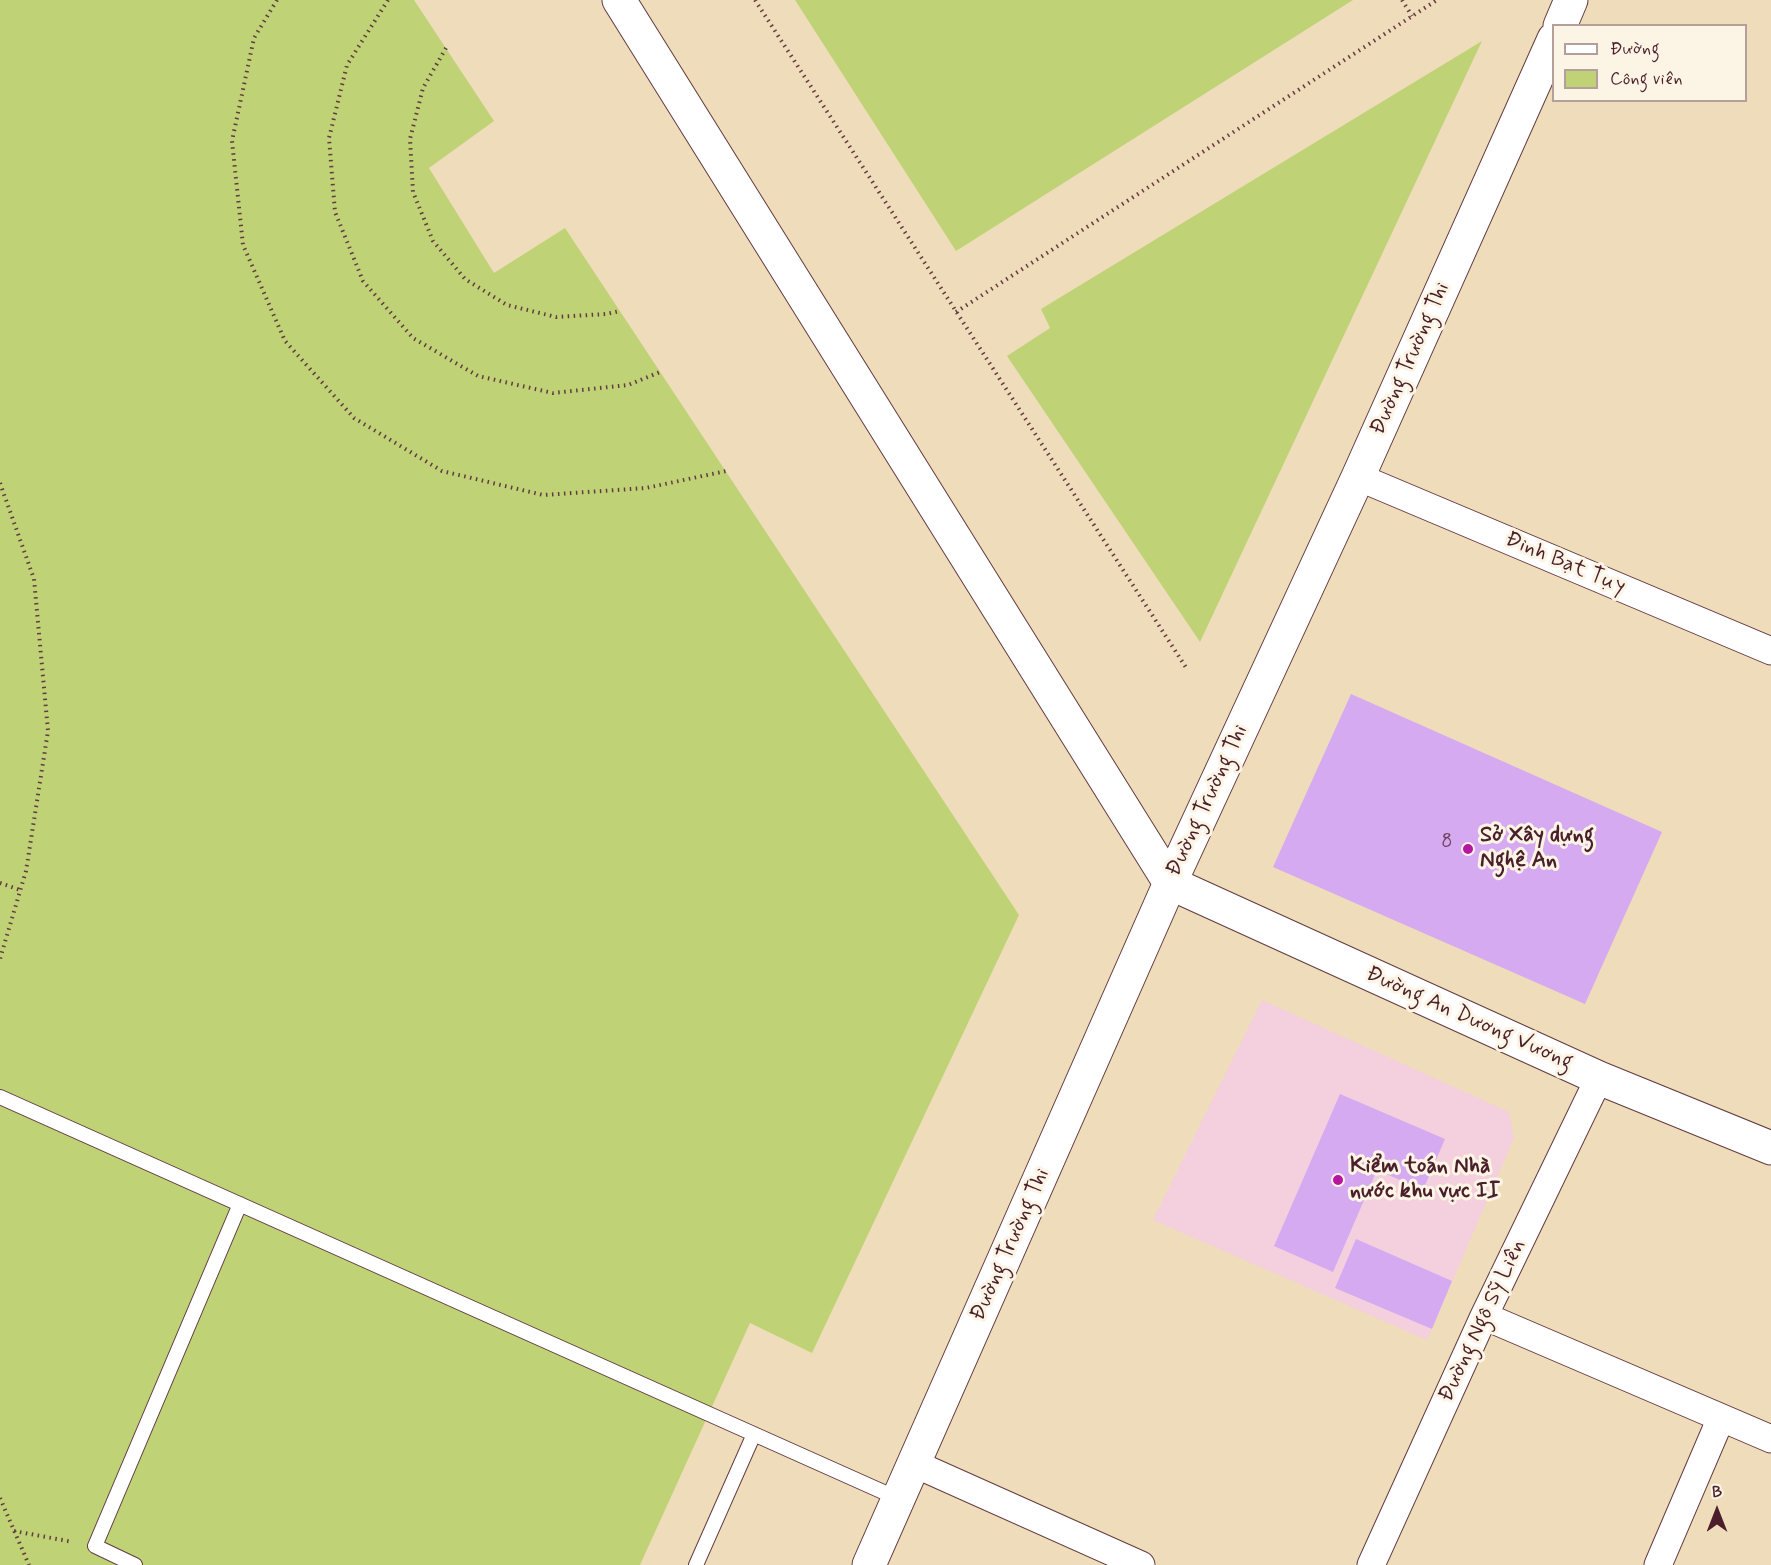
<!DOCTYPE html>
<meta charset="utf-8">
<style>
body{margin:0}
#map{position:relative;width:1771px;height:1565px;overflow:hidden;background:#efdcba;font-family:Mynerve,sans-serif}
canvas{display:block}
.legend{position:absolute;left:1552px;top:24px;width:195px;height:78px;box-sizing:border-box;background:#fcf5e5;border:2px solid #b59f9b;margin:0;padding:8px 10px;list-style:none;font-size:18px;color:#4a1f2b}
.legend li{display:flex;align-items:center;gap:12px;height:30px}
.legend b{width:30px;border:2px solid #b59f9b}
.north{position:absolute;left:1687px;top:1481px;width:60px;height:60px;-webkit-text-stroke:4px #fcf5e5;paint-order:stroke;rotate:0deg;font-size:16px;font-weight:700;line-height:24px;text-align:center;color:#4a1f2b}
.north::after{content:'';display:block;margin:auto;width:21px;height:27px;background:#4a1f2b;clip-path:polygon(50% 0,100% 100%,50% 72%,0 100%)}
</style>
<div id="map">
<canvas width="1771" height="1565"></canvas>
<ul class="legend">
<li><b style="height:8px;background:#fff"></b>Đường</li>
<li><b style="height:16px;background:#bfd376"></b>Công viên</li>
</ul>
<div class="north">B</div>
</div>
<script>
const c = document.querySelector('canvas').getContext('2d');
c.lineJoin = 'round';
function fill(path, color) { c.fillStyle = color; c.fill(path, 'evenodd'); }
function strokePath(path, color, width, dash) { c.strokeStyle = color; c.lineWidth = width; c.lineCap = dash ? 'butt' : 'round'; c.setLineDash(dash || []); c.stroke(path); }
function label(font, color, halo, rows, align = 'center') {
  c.font = font + ' Mynerve,sans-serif'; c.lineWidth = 6; c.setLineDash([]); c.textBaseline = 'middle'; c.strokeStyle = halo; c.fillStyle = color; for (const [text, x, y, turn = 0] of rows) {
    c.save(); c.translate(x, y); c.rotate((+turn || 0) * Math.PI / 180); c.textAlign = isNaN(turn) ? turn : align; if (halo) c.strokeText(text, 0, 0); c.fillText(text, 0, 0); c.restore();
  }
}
fill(new Path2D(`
 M1262,1000L1509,1112L1514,1138L1427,1340L1153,1220Z`), '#f4cfde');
fill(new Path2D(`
 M0,0H414L494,121L429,168L494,273L565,228L1019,915L812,1353L750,1323L640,1565H0Z
 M795,0H1353L956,251Z
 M1482,41L1200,642L1007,356L1050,328L1041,309Z`), '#bfd376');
fill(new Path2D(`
 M1351,694L1662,832L1585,1004L1273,867Z
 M1340,1094L1445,1139L1423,1190L1377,1170L1333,1272L1274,1246Z
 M1356,1239L1452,1281L1432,1329L1335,1288Z`), '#d5aaf1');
const service = new Path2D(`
 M0,1097L899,1499
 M135,1565L95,1546L240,1204
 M696,1565L754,1434`);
const minor = new Path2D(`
 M1358,477L1771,651
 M1484,1316L1771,1439
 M915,1464L1141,1565
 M1371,1565L1484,1316L1599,1078
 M1658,1565L1721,1418`);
const tertiary = new Path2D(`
 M619,0L1170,883L1599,1078L1771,1148`);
const secondary = new Path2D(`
 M1560,26L1571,0
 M869,1565L1170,883L1358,477L1554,39`);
strokePath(service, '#633b40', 16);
strokePath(minor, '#633b40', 29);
strokePath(tertiary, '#633b40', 35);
strokePath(secondary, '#633b40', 35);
strokePath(new Path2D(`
 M277,0L254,38L232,141L243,245L285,341L354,418L442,471L543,495L646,488L726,471
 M388,0L347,65L329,138L335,212L363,281L413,338L478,376L553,393L628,385L660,372
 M755,0L1187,669
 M1402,0L1412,16
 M446,48L423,88L410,139L413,192L433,241L465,279L507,305L556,317L606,314L620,311
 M956,312L1437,0
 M0,483L34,579L48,731L26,871L0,959
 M0,883L20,890
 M0,1498L29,1565
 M14,1531L73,1542`), '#633b40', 4, [1.5, 4.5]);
strokePath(service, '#fff', 14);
strokePath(minor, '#fff', 27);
strokePath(tertiary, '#fff', 33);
strokePath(secondary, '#fff', 33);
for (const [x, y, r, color] of [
 [1468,849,6,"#b5179e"],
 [1338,1180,6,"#b5179e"]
]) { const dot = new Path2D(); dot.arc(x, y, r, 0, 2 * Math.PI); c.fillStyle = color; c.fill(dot); strokePath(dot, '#fcf5e5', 2); }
label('20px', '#6d425c', null, [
 ["8",1447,843]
]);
label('22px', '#4a1f2b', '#fcf5e5', [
 ["Đường Trường Thi",1411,359,-66],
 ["Đinh Bạt Tụy",1565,564,23],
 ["Đường Trường Thi",1208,801,-65],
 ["Đường An Dương Vương",1469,1019,24],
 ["Đường Trường Thi",1011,1245,-66],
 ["Đường Ngô Sỹ Liên",1483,1321,-65]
]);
label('bold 22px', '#4a1f2b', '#fcf5e5', [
 ["Sở Xây dựng",1480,836],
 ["Nghệ An",1480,861],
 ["Kiểm toán Nhà",1350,1167],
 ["nước khu vực II",1350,1192]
], 'left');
</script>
